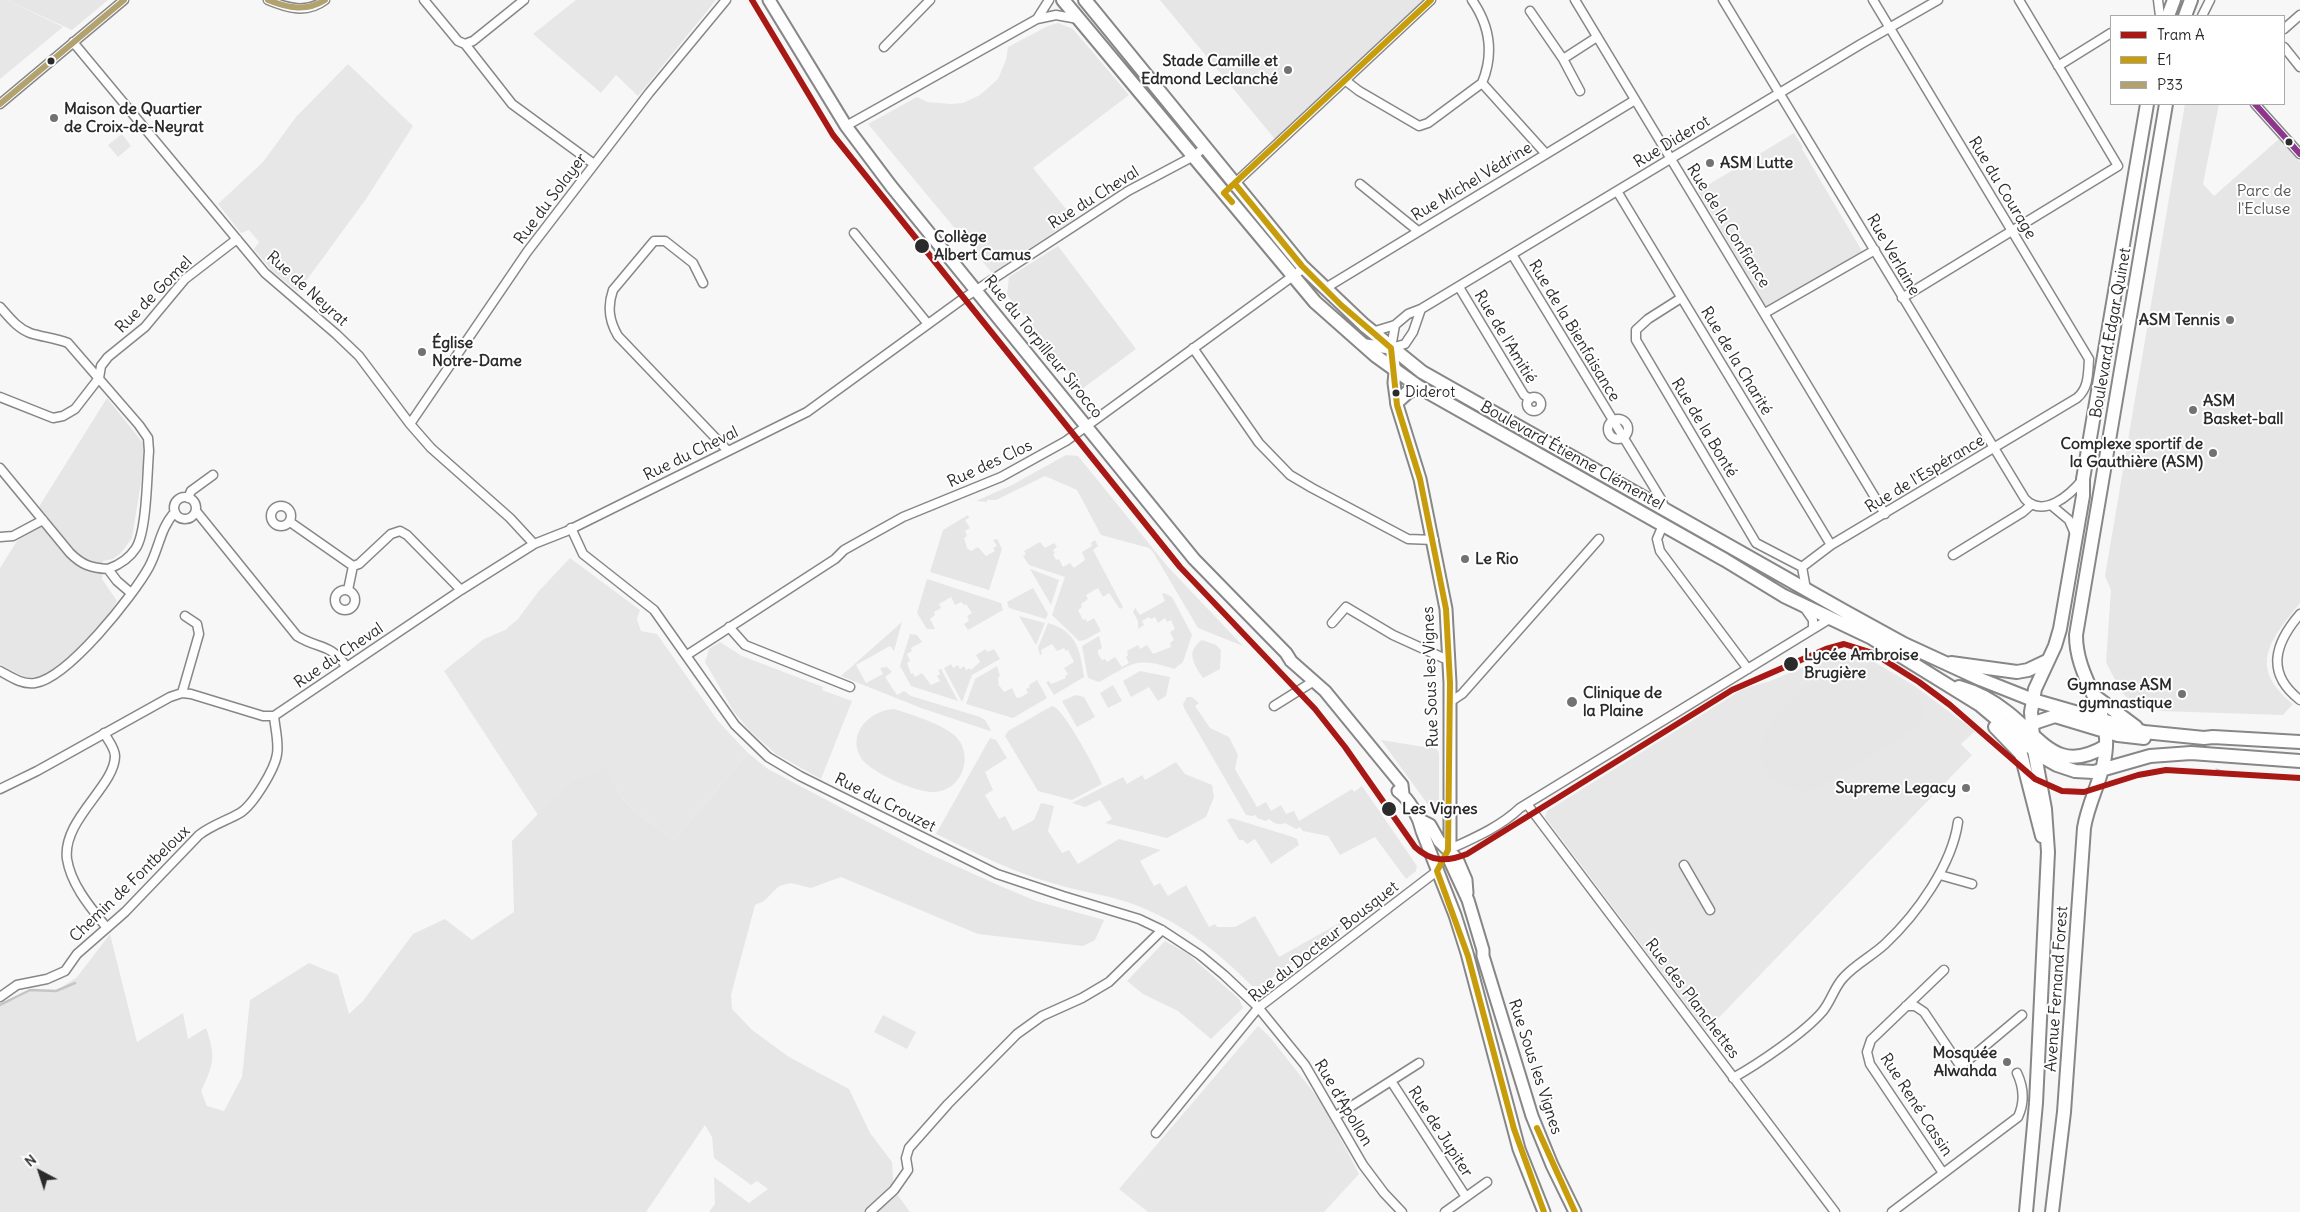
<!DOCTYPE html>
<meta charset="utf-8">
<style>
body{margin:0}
#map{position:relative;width:2300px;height:1212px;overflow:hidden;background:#f7f7f7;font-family:Delius,sans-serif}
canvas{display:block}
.legend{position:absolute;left:2110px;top:15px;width:175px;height:90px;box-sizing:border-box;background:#fff;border:1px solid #aaa;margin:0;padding:6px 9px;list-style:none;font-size:15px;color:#2b2b2b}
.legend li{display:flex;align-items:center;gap:10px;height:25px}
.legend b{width:25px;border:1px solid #aaa}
.north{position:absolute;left:15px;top:1147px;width:50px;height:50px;-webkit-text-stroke:4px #fff;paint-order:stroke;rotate:320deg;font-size:14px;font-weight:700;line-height:20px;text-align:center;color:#2b2b2b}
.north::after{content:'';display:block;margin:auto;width:18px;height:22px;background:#2b2b2b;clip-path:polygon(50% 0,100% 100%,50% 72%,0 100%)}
</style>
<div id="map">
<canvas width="2300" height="1212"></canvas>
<ul class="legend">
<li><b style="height:6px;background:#a81815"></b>Tram A</li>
<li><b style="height:6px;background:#c89d0b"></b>E1</li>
<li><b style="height:6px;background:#b2a26f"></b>P33</li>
</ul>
<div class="north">N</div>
</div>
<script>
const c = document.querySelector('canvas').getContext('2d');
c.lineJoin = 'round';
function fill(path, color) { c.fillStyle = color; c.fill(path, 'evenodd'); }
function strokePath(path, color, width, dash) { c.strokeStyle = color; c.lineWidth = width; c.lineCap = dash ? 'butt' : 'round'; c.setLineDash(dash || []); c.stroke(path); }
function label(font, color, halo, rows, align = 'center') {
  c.font = font + ' Delius,sans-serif'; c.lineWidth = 4; c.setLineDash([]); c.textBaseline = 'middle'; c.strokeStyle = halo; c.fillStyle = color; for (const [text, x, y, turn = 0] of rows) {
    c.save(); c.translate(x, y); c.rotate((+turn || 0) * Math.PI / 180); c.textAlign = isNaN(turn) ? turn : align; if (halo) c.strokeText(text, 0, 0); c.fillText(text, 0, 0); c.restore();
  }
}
fill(new Path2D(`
 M0,0H7L63,27L0,79Z
 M576,0H716L638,96L616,75L601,93L533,34Z
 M1058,23L1073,29L1129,95L1033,168L1074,219L992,273L868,124L917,97L927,102L951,104L963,103L980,95L998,79L1006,60L1008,47L1048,26Z
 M348,64L413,126L366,199L298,292L273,272L254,249L259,242L249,230L241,233L218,204L263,162L296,117Z
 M1794,133L1803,147L1802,149L1862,251L1767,308L1698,191Z
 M570,558L640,610L637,619L641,631L657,634L718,721L748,753L674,840L636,812L619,795L608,768L571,780L538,815L444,671L484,639L505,630L518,619L538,592Z
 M720,642L742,656L823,687L822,690L852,701L821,779L776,754L750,731L734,712L705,662L709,649Z
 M1847,652L1866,657L1915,686L1975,731L1961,744L1972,755L1706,1031L1545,817L1547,811L1743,689L1770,681L1837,653Z
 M1258,1026L1269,1036L1322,1103L1359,1174L1324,1212H1148L1119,1189Z`), '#e7e7e7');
fill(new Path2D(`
 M7,0H108L72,30Z
 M1160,0H1431L1279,144Z
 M2185,104H2219L2203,184L2214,196L2279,139L2300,162V603C2270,640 2247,667 2293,704L2283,715L2160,711L2129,700L2120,690L2106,662L2111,590L2105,576Z
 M122,134L131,146L118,157L108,145Z
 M1058,246L1136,349L1082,389L1007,295L1009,277Z
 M107,398L144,444L145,457L132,538L121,553L113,559L103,561L102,579L117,601L101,627L61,665L46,675L26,678L0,664V568L17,541L34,530L40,505Z
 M1066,455L1078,456L1168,567L1243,646L1198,628L1153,552L1149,548L1101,535L1077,490L1045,476L996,500H987V502L976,501L1012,485Z
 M968,515L969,518L965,520L970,528L965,531L967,536L964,538L967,548L971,551L978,547L986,556L995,551L993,548L997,546L993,540L997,539L1002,549L989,590L930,572L943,530Z
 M1095,540L1098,546L1093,550L1123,607L1120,609L1109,593L1103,597L1098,588L1086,595L1088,599L1081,604L1082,607L1078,610L1083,620L1086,619L1087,622L1094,618L1101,631L1085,640L1079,641L1052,615L1065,577L1029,565L1023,556L1026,554L1024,551L1040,542L1045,548L1054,543L1057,547L1053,550L1055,553L1053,554L1056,560L1059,559L1063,567L1070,563L1074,568L1085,560L1082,552L1092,546L1091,543Z
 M1030,569L1059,580L1051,605Z
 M927,579L1001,603L1003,610L968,630L964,624L969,621L967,616L972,613L966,604L964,605L961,602L955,605L951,597L939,604L941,608L934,612L935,615L930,619L935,629H927L917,613Z
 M1033,588L1048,614L1046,619L1009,608L1007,602Z
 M1164,593L1172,597L1192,635L1183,662L1174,669C1135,656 1133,664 1099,682L1088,678L1082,646L1099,636L1102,648L1098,650V654L1102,660L1105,659L1107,662L1115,657L1122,667L1129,663L1126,657L1128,655L1127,651L1138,645L1140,649L1147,645L1153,654L1171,647L1170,643L1174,640L1170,632L1175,629L1171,620L1167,622L1165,618L1158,623L1155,617L1151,619L1149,617L1142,621L1144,625L1138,629V621L1133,612L1135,608L1140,615L1165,601L1162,594Z
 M1019,616L1045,623L1036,645Z
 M902,622L894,651L890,646L856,665L866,683L883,674L880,668L887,667L892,672L885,677L897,695L904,691L911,696L980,717L985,720L991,730L990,731L921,708L841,676Z
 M1048,623C1078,632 1080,651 1084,677L1054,695L1046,682L1049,681L1051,684L1066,678L1065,676L1068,674L1064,668L1074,662L1068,650L1066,651L1064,648L1057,651L1052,644L1041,650L1042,654L1040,655L1038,648Z
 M910,634L917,635L922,642L911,648L912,651L907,654L910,661L907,663L911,674L913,673L915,677L922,673L931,685L940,681L937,676L940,674L938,670L941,669L958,701L911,686L900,666Z
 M1202,640L1216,645L1221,650L1220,669L1203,678C1194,665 1185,651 1202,640Z
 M986,649L987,652L994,649L1000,659L972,675L962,702L944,668L951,664L953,668L958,665L960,669L964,666L966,670L970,668L971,670L980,662L976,655Z
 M1852,663L1869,664L1914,691L1922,701V718L1917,727L1815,790C1800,793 1786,789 1775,780C1725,739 1816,674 1852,663Z
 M997,666L1000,676L998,678L999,683L998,684L1004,692L1012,688L1016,697L1019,698L1028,693L1026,689L1030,687L1029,685L1037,680L1047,698L1013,718L966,704L975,679Z
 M1140,671L1170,677L1166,696L1158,701L1149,687L1131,697L1123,681Z
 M1113,685L1122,701L1108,708L1100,693Z
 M1076,695L1084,697L1095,717L1077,727L1062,701Z
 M1187,697H1192L1199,703L1195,706L1210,728L1229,737L1238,755L1235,769L1257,807L1266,802L1271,811L1281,805L1286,814L1294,811L1299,821L1352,789L1354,792L1362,786L1417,866L1416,871L1406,879L1375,837L1340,855L1328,836L1303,831L1300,827L1296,829L1285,823C1279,826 1273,823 1269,819L1266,821L1257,818L1256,815L1252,816L1246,815L1184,708L1183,704Z
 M1052,706C1063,707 1097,771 1102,784L1072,800L1038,791L1005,736L1008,731Z
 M894,709C910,714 942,724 954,735C976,754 962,793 932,792C915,792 870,772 861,758C846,733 871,710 894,709Z
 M990,738L996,740L1007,758L985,772L993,790L985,795L999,819L1005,816L1013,831L1034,820L1041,803L1054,806L1048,831L1062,853L1069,850L1078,864L1119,839L1161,850L1140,861L1154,886L1160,883L1168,896L1186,885L1209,927L1215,924L1217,927H1235L1255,916L1279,957L1343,921L1351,917L1356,919L1260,986H1252C1215,949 1177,919 1127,902C1102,894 1077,891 1052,883C1012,872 974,852 936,834Z
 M1381,740L1437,749L1439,754V812L1434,813Z
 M748,753L768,769L923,851L998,885L1036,901L1104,920L1095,940L1083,946L978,934L841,877L811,888L791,883L779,886L764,901L755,905L731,995L732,1009L752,1030L789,1057L849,1089L870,1133L892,1162L894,1190L910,1212H709L715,1204L714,1177L749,1203L768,1189L757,1181L751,1185L714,1158L712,1137L705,1125L646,1212H0V1003L30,990L56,991L77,977L110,934L137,1042L183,1013L188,1039L206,1028C216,1056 214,1064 201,1091L207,1106L224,1111L242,1077L250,1000L309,963L338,975L349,1014L363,1001L413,934L445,919L472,940L514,912L512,841L571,780L608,767L619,795L636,812L674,840Z
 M1176,762L1185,774L1212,785L1214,797L1206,817L1167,838L1105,823L1112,819L1100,800L1085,807L1072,803L1123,777L1127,784L1142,775L1145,780Z
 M1231,818L1293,837L1297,839L1299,845L1271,864L1255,839L1247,844L1243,840H1239L1227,820Z
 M1165,941L1188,954L1239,999L1243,1008L1211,1039L1178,1011L1143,994L1127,981Z
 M883,1015L916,1032L907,1049L874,1032Z`), '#e6e6e6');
strokePath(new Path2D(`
 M0,1005L30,990L56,991L75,983`), '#c5c5c5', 2.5);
const street = new Path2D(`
 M268,0C287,8 307,14 325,0
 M424,0L458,41L465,44L473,41L524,0
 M1472,0C1490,26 1494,54 1482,83L1546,154
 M1575,0L1885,514
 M1723,0L2025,499C2044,519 2071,494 2083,479
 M2158,0L2160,16
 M1530,11L1563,59L1580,91
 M2202,16L2210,0
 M1037,19L1049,0
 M2284,29L2300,15
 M73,42L265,273L336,334L359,356L410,424L431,448L510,518L534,544
 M465,44L512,104L594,164
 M884,47L930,0
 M2284,47L2300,67
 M1563,59L1597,37
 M2058,66L2111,33
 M1346,81L1359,91L1419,126L1428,123L1482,83
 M0,104L124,0
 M2255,104L2300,154
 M846,126L1037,19L1056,15L1078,19
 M1360,184L1418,231
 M1232,186L1431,0
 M1617,191L1831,545
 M854,233L928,324
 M1513,256L1661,499L1665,509
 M703,283L693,263L665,241H654L613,290C607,307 609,321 618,336L728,451
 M1459,287L1524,395L1530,399
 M1324,289L1635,100
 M1681,298L1648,319L1636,330V340L1756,543L1802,567
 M1902,298L2118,166L2019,0
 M0,307C9,317 17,328 30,333C42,337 55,338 68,343L139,425L148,438L149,451C147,474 147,530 136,548C129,559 119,565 108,569
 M1765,313L1875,250
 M1395,325L1391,348L1405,344L1413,332L1421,309
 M1372,332L1395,325L1408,314L1421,309L1861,44L1938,0
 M1193,348L1259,443L1290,475L1312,488L1408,539L1434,540
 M0,397L53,418L63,416L75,409L99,378L101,366L108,357L145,327L185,279L237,239
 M1527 404a7 7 0 1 1 14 0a7 7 0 1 1-14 0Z
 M1608 429a10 10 0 1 1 20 0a10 10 0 1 1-20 0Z
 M410,424L527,252L649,93L726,0
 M0,468L70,553C82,565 91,568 108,569L117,581L131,593
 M174 508a11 11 0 1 1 22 0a11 11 0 1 1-22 0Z
 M188,498L191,491L213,475
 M2051,505L2069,520L2075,534
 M271 516a10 10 0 1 1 20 0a10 10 0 1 1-20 0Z
 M196,511L297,636C320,650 328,642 346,666
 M290,522L353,566L359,564L391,534L400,531L407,535L461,590
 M1663,525L1657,539L1660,551L1748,669
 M571,528L583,554L654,610L735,725L768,757L800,776L997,874L1063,896L1139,919L1162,930L1200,955L1224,975L1257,1006L1305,1065L1363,1165L1384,1193L1402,1212
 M0,537L13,536L43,520
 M1953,555L2023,512L2032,504
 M1806,589L1802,567L1831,545L2077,398C2089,388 2088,373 2089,359L1873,0
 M335 600a10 10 0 1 1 20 0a10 10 0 1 1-20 0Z
 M348,590L353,566
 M1804,607L1813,620V629
 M2300,614C2275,643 2265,673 2300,700
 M1332,623L1346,607L1393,635L1450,661
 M729,627L745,645L850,687
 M687,655L835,559L844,550L903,517L1001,477L1066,441L1304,268
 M0,671C11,677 22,685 35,683C68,678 133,596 149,567C159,549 160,528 175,512
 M182,693L199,634L197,624L185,616
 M1450,702L1462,694L1599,539
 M1274,706L1314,681
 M104,733C108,740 115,748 115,756C115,786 62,820 67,859C71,885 91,908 107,928
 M0,789L37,771L170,697L182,693L191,694L263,716H274L461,590L534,544L567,531L807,412L964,298L1128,191L1194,156L1205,147
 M1527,804L1835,1212
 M1448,850C1474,838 1500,827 1520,808L1831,618
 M1684,865L1710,910
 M1940,875L1972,884
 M0,997L17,985L47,979L65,971L77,954L125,912L199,835C212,825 226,821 240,813C253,805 275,769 277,754C279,742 275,728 274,716
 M1906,1006H1915L1924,1012L1959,1064L1966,1062L2022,1015
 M1733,1078C1758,1064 1804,1033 1822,1012C1831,1002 1834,987 1844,977C1856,964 1872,956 1885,944C1917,914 1952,865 1958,822
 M1391,1081L1466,1197
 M1336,1116L1419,1063
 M1156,1133L1258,1008L1437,871
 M1943,1173L1870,1064L1867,1052L1871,1040L1944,970
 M870,1212L894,1190L908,1170L906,1158L909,1148L948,1104L1017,1034L1042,1016L1082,998L1109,982L1162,930
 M1445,1212L1487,1182
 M1892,1212L2018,1117C2025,1102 2024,1088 2017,1073`);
const secondary = new Path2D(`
 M769,0L846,126L891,186L1194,559L1286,653L1291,661L1325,691L1402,785L1403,794
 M1365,345L1391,348L1395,372L1394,383L1397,405L1420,479L1446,609L1450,683V861L1468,900L1483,950V956L1532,1116L1552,1165L1575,1212
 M1398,791C1410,800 1419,817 1422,831L1455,915L1467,953L1519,1149L1544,1212
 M1420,820L1430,825L1439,841L1457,859L1466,880L1467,893`);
const primary = new Path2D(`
 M1063,0L1315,302L1376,356L1419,387L1725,560L1784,596L1870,637L1980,705L2041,756L2057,765L2075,771L2094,772L2150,756L2191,753L2300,761
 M1085,0L1302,266L1364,325L1422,372L1844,611L1904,644L1980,679L2033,700L2144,732L2204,738L2213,737L2300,742
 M2168,16L2174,0
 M2185,16L2191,0
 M1397,402L1408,392L1419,387
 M1951,663L2017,672L2028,670L2047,661
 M1959,687C1977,692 1992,700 2007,712C2042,739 2057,775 2106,746
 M2096,697L2136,727
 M2031,724L2055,716L2118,735L2144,738
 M1995,727L2021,754L2042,836
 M2026,1212L2036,1103L2048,852L2045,809L2034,750L2031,712L2035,689L2055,646L2060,629L2083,496V479L2147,104
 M2052,1212L2064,1112L2084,828C2089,797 2108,770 2106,738C2103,700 2076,675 2076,635L2166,104`);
strokePath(street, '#878787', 11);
strokePath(secondary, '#878787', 15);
strokePath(primary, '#878787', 16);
strokePath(street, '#fefefe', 8);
strokePath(secondary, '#fefefe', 11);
strokePath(primary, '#fefefe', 12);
strokePath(new Path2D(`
 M2216,769L2234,774`), '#b6b6b6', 1);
strokePath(new Path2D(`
 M1235,184L1302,266L1341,305L1391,348L1397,405L1420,479L1446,609L1450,683L1448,850L1437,871L1468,956L1514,1129L1544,1212
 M1232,202L1224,193L1431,0
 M1537,1128L1575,1212`), '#c89d0b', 6);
strokePath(new Path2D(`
 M268,0C288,8 306,12 325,0
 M0,104L124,0`), '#b2a26f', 6);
strokePath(new Path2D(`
 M2255,104L2300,154`), '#8c368c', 6);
strokePath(new Path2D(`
 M752,0L833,135L1180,567L1315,709L1345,747L1415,847C1431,862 1447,862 1467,854L1732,690L1826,649L1844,644L1873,653L1919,682L1950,705L2035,779L2062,791L2084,792L2138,775L2166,770L2300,778`), '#a81815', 6);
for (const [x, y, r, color] of [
 [51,61,4.5,"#2b2b2b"],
 [1288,70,5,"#727272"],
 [54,118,5,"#727272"],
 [2289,142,4.5,"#2b2b2b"],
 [1710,163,5,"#727272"],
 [922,246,8,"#2b2b2b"],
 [2230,320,5,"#727272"],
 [422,352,5,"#727272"],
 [1396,393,4.5,"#2b2b2b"],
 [2193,410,5,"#727272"],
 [2213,453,5,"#727272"],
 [1465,559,5,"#727272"],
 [1791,664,8,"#2b2b2b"],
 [2182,694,5,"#727272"],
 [1572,702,6,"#727272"],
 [1966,788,5,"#727272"],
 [1389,809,8,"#2b2b2b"],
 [2007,1062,5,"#727272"]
]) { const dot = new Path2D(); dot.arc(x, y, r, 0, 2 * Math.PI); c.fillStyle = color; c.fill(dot); strokePath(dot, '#fff', 2); }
label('15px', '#2b2b2b', '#fff', [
 ["Diderot",1405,393]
], 'left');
label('bold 16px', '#2b2b2b', '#fff', [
 ["Stade Camille et",1278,61],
 ["Edmond Leclanché",1278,79],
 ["Maison de Quartier",64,109,"left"],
 ["de Croix-de-Neyrat",64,127,"left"],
 ["ASM Lutte",1720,163,"left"],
 ["ASM Tennis",2220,320],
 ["Église",432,343,"left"],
 ["Notre-Dame",432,361,"left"],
 ["ASM",2203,401,"left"],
 ["Basket-ball",2203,419,"left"],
 ["Complexe sportif de",2203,444],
 ["la Gauthière (ASM)",2203,462],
 ["Le Rio",1475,559,"left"],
 ["Gymnase ASM",2172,685],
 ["gymnastique",2172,703],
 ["Clinique de",1583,693,"left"],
 ["la Plaine",1583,711,"left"],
 ["Supreme Legacy",1956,788],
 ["Mosquée",1997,1053],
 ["Alwahda",1997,1071]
], 'right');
label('16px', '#2b2b2b', '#fff', [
 ["Rue Diderot",1672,142,-31],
 ["Rue Michel Védrine",1472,182,-31],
 ["Rue du Courage",2002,188,59],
 ["Rue du Cheval",1094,198,-32],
 ["Rue du Solayer",551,199,-53],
 ["Rue de la Confiance",1728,226,58],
 ["Rue Verlaine",1893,255,60],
 ["Rue de Neyrat",307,289,42],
 ["Rue de Gomel",154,295,-45],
 ["Rue de la Bienfaisance",1574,331,59],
 ["Boulevard Edgar Quinet",2111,333,-80],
 ["Rue de l'Amitié",1505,337,59],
 ["Rue du Torpilleur Sirocco",1043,347,51],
 ["Rue de la Charité",1736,361,59],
 ["Rue de la Bonté",1704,428,59],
 ["Rue du Cheval",691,454,-26],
 ["Boulevard Étienne Clémentel",1572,456,29],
 ["Rue des Clos",990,464,-25],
 ["Rue de l'Espérance",1925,474,-31],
 ["Rue du Cheval",339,656,-34],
 ["Rue Sous les Vignes",1431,677,-92],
 ["Rue du Crouzet",885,803,27],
 ["Chemin de Fontbeloux",130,884,-44],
 ["Rue du Docteur Bousquet",1324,942,-38],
 ["Avenue Fernand Forest",2057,989,-86],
 ["Rue des Planchettes",1692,999,53],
 ["Rue Sous les Vignes",1535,1067,72],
 ["Rue d'Apollon",1343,1103,59],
 ["Rue René Cassin",1916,1105,57],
 ["Rue de Jupiter",1440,1132,57]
]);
label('16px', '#565656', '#fff', [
 ["Parc de",2264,191],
 ["l'Ecluse",2264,209]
]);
label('bold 16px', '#2b2b2b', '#fff', [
 ["Collège",934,237],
 ["Albert Camus",934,255],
 ["Lycée Ambroise",1804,655],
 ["Brugière",1804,673],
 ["Les Vignes",1402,809]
], 'left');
</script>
